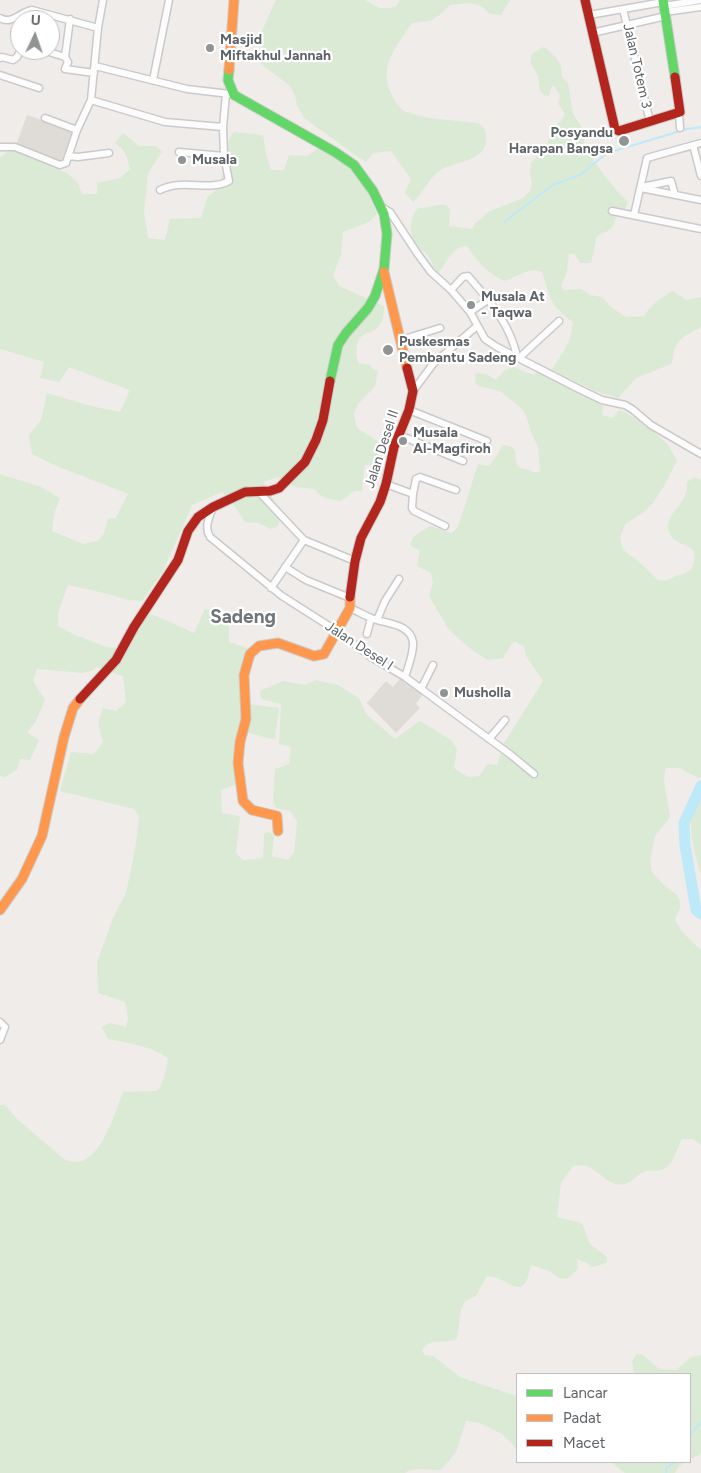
<!DOCTYPE html>
<style>
body{margin:0}
#map{position:relative;width:701px;height:1473px;overflow:hidden;background:#efece9;font-family:Figtree,sans-serif}
canvas{display:block}
.legend{position:absolute;left:516px;top:1373px;width:175px;height:90px;box-sizing:border-box;background:#fff;border:1px solid #bfc1c3;margin:0;padding:6px 9px;list-style:none;font-size:15px;color:#5f6468}
.legend li{display:flex;align-items:center;gap:10px;height:25px}
.legend b{width:25px;border:1px solid #bfc1c3}
.north{position:absolute;left:10px;top:10px;width:50px;height:50px;box-sizing:border-box;background:#fff;border:1px solid #bfc1c3;border-radius:50%;rotate:3deg;font-size:14px;font-weight:700;line-height:20px;text-align:center;color:#5f6468}
.north::after{content:'';display:block;margin:auto;width:18px;height:22px;background:#919495;clip-path:polygon(50% 0,100% 100%,50% 72%,0 100%)}
</style>
<div id="map">
<canvas width="701" height="1473"></canvas>
<ul class="legend">
<li><b style="height:6px;background:#63d668"></b>Lancar</li>
<li><b style="height:6px;background:#ff974d"></b>Padat</li>
<li><b style="height:6px;background:#b3261e"></b>Macet</li>
</ul>
<div class="north">U</div>
</div>
<script>
const c = document.querySelector('canvas').getContext('2d');
c.lineJoin = 'round';
function fill(path, color) { c.fillStyle = color; c.fill(path, 'evenodd'); }
function strokePath(path, color, width, dash) { c.strokeStyle = color; c.lineWidth = width; c.lineCap = dash ? 'butt' : 'round'; c.setLineDash(dash || []); c.stroke(path); }
function label(font, color, halo, rows, align = 'center') {
  c.font = font + ' Figtree,sans-serif'; c.lineWidth = 4.5; c.setLineDash([]); c.textBaseline = 'middle'; c.strokeStyle = halo; c.fillStyle = color; for (const [text, x, y, turn = 0] of rows) {
    c.save(); c.translate(x, y); c.rotate((+turn || 0) * Math.PI / 180); c.textAlign = isNaN(turn) ? turn : align; if (halo) c.strokeText(text, 0, 0); c.fillText(text, 0, 0); c.restore();
  }
}
fill(new Path2D(`
 M27,115L73,130L62,161L16,145Z
 M402,676L423,694L416,704L420,708L396,733L367,703L386,681L393,687Z`), '#dfdcd7');
fill(new Path2D(`
 M276,0H365L380,8H391L396,6L400,0H510L501,15L490,14L481,6L470,3L450,5L441,14L430,21L412,23C389,56 373,76 403,111L429,118L478,123C485,127 486,131 486,139C486,164 452,160 438,172C427,181 423,193 413,202L405,193L411,179L391,151L373,153L366,162L358,157L304,118L297,105L295,95L289,85L261,64L262,44L257,42Z
 M543,47L547,49L556,58L561,66L562,77L568,83L573,114L585,132L584,146C597,166 611,186 628,202L626,208L616,217L614,224L610,230L597,236L591,263H580L575,254H569L567,272L561,286L564,290L581,289L590,295L602,297L610,306L626,317L644,316C652,304 660,298 673,291L686,300L701,297V327C692,332 679,337 675,348C673,354 674,358 671,364L636,378L618,398L595,391L551,370C563,353 571,343 573,322C549,305 551,299 542,272C529,266 517,278 504,281C488,273 477,262 467,246C451,246 448,263 438,273C434,269 433,264 430,259C427,253 420,250 416,245C409,234 409,217 418,208C428,209 436,204 446,205L450,209L449,226L472,229L475,224L488,212L523,198L530,191L532,183L530,174L531,163L548,144L550,130L561,121L565,114L558,103L560,96L555,87L552,86L549,96L544,95L540,91L538,76L530,62L532,54Z
 M234,132L263,135L266,153L271,170H284L289,155L307,156L319,148L335,155L363,182L377,214L369,222L343,232L341,255L333,275L339,286L384,306C384,315 383,323 376,329C372,332 366,332 362,336C355,341 355,356 359,363L370,365L373,369L378,371L375,386L358,404L354,414L357,428C374,440 388,441 382,465H365L362,491H354L341,501C330,499 321,499 315,489L295,487L278,477L263,482L282,514L278,526L271,529L258,523L245,522L233,504L222,492L192,505L163,571L142,601L128,600L100,592L68,585L58,613V626L73,634L106,647L127,649L148,614L156,616L194,633L205,609L229,612V642L247,648L243,670V713L235,753V785L221,790L222,813L240,816L236,853L243,860L263,858L264,834L267,832L273,834L274,837L272,856L288,860L294,853L297,821L290,811L276,808L273,801L275,769L289,764L291,747L279,744L281,704L261,699L260,691L273,685L284,681L304,685L316,680L338,685L359,698L366,714L395,739L420,721L451,740L457,749L454,768L468,777L479,776L488,764L497,765L504,743L543,681L526,656L524,647L514,641L503,658L488,660L473,651L449,630L429,596L433,583L431,573L417,566L420,551L410,545L413,537L430,526L452,533L458,527L478,464L489,466L496,457L503,445C522,447 512,456 518,465C520,469 525,469 529,470C533,472 535,473 540,472L538,447L531,432L526,415L519,406L500,391L478,386L476,384L475,375L477,373L486,374L496,380L505,370L513,367L534,375L537,371L597,402L603,406L602,415L613,418L619,410C633,414 656,433 667,444C671,449 674,456 677,461L664,486L653,503L644,512L625,524L620,538L623,549L627,553L637,560L658,580C665,581 668,580 674,577C677,575 682,575 686,573C694,569 695,560 694,551C688,544 676,544 671,536C660,517 684,507 687,490C687,487 687,484 687,482L694,477L701,480V777L698,778L680,768H666C661,780 669,803 670,817L655,836L650,861L652,872L663,884L677,895L680,901V908L675,919C678,928 693,944 701,949V1145L693,1139H682C676,1149 673,1168 660,1170C654,1172 647,1169 641,1173C636,1176 632,1182 625,1184C605,1189 597,1160 573,1166L561,1183L557,1217L582,1223L590,1244L607,1257V1262L600,1265L591,1267L587,1263L577,1259L578,1269L567,1279L559,1278L551,1272L531,1265C523,1307 509,1276 487,1276L476,1296L465,1301L461,1310L457,1339C445,1345 428,1336 422,1351L425,1355L433,1356L460,1377L517,1396V1449L502,1434L480,1423L466,1421L456,1452L441,1470L418,1469L407,1471L406,1473H0V1105H5L18,1120L64,1159C98,1176 114,1114 123,1092L157,1091C164,1082 167,1069 168,1058C150,1046 129,1043 108,1039L102,1027L110,1023L126,1027L128,1019L125,1002L98,993L97,963L112,920L126,893L135,850L139,816L134,809L60,791L71,752L94,754L103,742L98,723L103,708L116,711L126,702L123,676L96,667L94,670L83,673L37,669L33,681L45,700L36,721L27,732L39,740L30,760L20,759L17,770L5,777L0,776V474L41,487L60,498L54,514L52,531L83,544L98,541L104,533L108,518L115,519L128,494L52,464L32,454L29,435L41,420L47,393L95,407L120,412L130,390L69,367L59,382L40,378L44,362L0,349V158L7,152L14,151L67,173L78,183L82,194H97V183L120,178L130,169C127,157 126,150 115,143L123,133L139,146H157L162,152L148,173L144,211L148,238L165,240L170,219L201,218L208,196C233,184 217,149 234,132Z
 M248,704L279,708L275,739C264,738 256,734 244,732Z
 M701,798V875C695,852 682,819 701,798Z
 M637,1354L643,1355L659,1369L676,1370L690,1358L701,1355V1454L690,1459V1374H634L632,1361Z
 M611,1462H686L679,1466L675,1473H625Z`), '#dbead5');
strokePath(new Path2D(`
 M504,222L534,199L553,185L580,175L607,153L687,129L701,127
 M690,1435L701,1422
 M690,1439V1452
 M666,1473V1468L675,1462`), '#bee9f8', 2);
strokePath(new Path2D(`
 M701,786L684,823L685,845L696,910L701,914`), '#bee9f8', 11);
const street = new Path2D(`
 M664,6L701,0
 M623,9L650,122
 M665,12L701,7
 M589,15L663,2
 M0,18C12,25 20,12 32,10L98,28
 M592,33L666,16
 M26,50L49,52L65,57
 M65,57L68,62L65,69L94,73
 M65,57L70,19
 M0,58L2,57L13,60L17,57L21,50
 M95,66L187,89L230,94
 M0,75L39,88
 M153,80L169,0
 M91,100L165,122L223,127
 M679,114L680,128
 M45,118L77,130
 M693,145L701,176
 M0,147H15L60,165L66,163L77,130L91,100L98,28L103,0
 M179,152L224,156
 M68,156L78,157L109,153
 M642,187L671,181L675,195
 M641,188L701,200
 M160,190C184,178 209,192 229,181L224,156L223,127L226,94
 M380,206L390,212L417,253L431,272L451,290L470,312L485,339L497,347L579,389L602,400L625,405L632,409L651,425L701,454
 M612,211L701,229
 M634,215L647,158L701,143
 M451,290L463,277L468,276C489,300 511,325 517,357
 M470,312L489,299
 M401,340L440,328
 M519,358L559,321
 M413,391L433,364L477,326
 M409,410L487,441
 M399,435L463,461
 M386,484L413,494L412,508L414,511L445,526
 M258,491L304,540L355,561
 M413,494L416,479L420,477L456,490
 M213,507C209,518 204,527 210,537L282,596L337,631L371,657L405,677L511,755L534,774
 M285,567L306,580L350,598
 M271,588L304,540
 M350,608C357,611 364,615 371,618C385,624 410,623 413,642C414,654 408,666 405,677
 M377,620L385,601L399,579
 M367,634L371,618
 M421,689L433,665
 M489,739L505,720
 M0,1022L5,1027L0,1040`);
const fast = new Path2D(`
 M663,0L675,77
 M229,70L228,80L234,95L335,152L354,165L373,191L384,214L387,234L384,269L375,296L368,308L346,333L338,345L330,381`);
const slow = new Path2D(`
 M229,70L234,0
 M384,272L407,368
 M278,831L277,816L252,810L243,801L238,763L240,742L246,719L244,675L250,654L259,646L278,643L314,656L324,654L350,608V597
 M0,910L22,879L42,836L64,737L73,708L80,699`);
const jam = new Path2D(`
 M585,0L615,129L619,131L680,112L675,77
 M350,597L355,561L361,538L380,502L386,484L394,447L409,410L413,391L407,368
 M80,699L116,660L134,627L178,560L188,531L198,517L213,507L245,492L270,491L279,488L305,462L316,440L323,420L330,381`);
strokePath(street, '#cbcaca', 9);
strokePath(fast, '#cbcbcb', 11);
strokePath(slow, '#cbcbcb', 11);
strokePath(jam, '#cbcbcb', 11);
strokePath(street, '#fdfcfc', 6);
strokePath(fast, '#63d668', 9);
strokePath(slow, '#ff974d', 9);
strokePath(jam, '#b3261e', 9);
for (const [x, y, r, color] of [
 [210,48,5,"#919495"],
 [624,141,6,"#919495"],
 [182,160,5,"#919495"],
 [471,305,5,"#919495"],
 [388,350,6,"#919495"],
 [403,441,5,"#919495"],
 [444,693,5,"#919495"]
]) { const dot = new Path2D(); dot.arc(x, y, r, 0, 2 * Math.PI); c.fillStyle = color; c.fill(dot); strokePath(dot, '#fff', 2); }
label('bold 14px', '#5f6468', '#fff', [
 ["Masjid",220,40],
 ["Miftakhul Jannah",220,56],
 ["Posyandu",613,133,"right"],
 ["Harapan Bangsa",613,149,"right"],
 ["Musala",192,160],
 ["Musala At",481,297],
 ["- Taqwa",481,313],
 ["Puskesmas",399,342],
 ["Pembantu Sadeng",399,358],
 ["Musala",413,433],
 ["Al-Magfiroh",413,449],
 ["Musholla",454,693]
], 'left');
label('14px', '#5f6468', '#fff', [
 ["Jalan Totem 3",637,66,77],
 ["Jalan Desel II",382,449,-72],
 ["Jalan Desel I",359,646,33]
]);
label('bold 19px', '#6f767a', '#fff', [
 ["Sadeng",243,617]
]);
</script>
